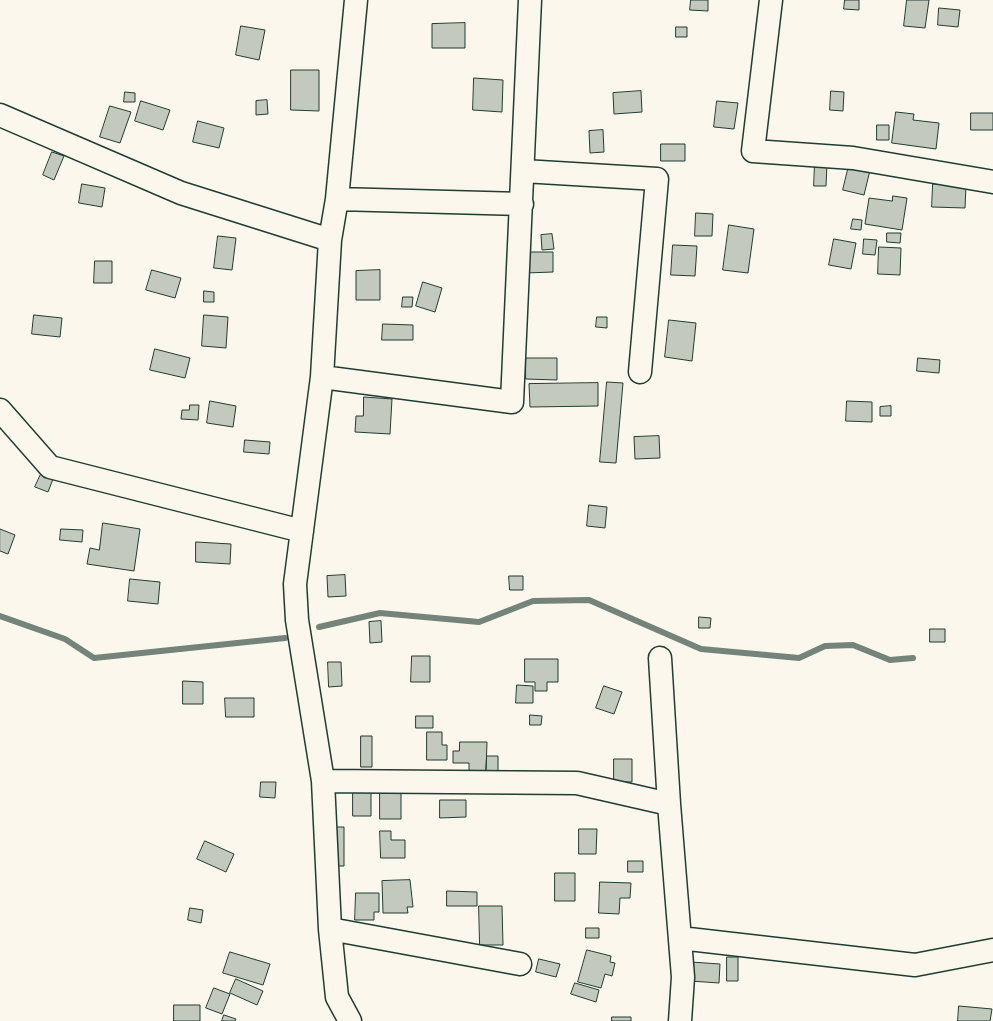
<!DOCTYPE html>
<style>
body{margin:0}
canvas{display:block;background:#fbf7ec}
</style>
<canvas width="993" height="1021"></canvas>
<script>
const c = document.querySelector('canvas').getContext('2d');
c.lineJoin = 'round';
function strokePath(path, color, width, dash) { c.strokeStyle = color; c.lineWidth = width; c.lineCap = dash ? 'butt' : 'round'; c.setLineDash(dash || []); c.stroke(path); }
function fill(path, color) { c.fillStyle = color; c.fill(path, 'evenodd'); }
strokePath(new Path2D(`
 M0,616L65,639L94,658L285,638
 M319,627L380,613L479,622L533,601L589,600L701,649L799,658L825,646L853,645L890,660L913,658`), '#74847b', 6);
const building = new Path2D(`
 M691,0H708V11L690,10Z
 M845,0H859V10L844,9Z
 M907,0H929L925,28L904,26Z
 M939,8L960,10L958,27L938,25Z
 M465,23V48H432V24Z
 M241,26L265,30L259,60L236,55Z
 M676,27H687V37H676Z
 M291,70H319V111L291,110Z
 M474,78L503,80L502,112L473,110Z
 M641,91L642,112L614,114L613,93Z
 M831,91L844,92L843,111L830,110Z
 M125,92L135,93V102H124Z
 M267,100L268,114L256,115V101Z
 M141,101L170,110L163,130L135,121Z
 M717,101L738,103L734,129L714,127Z
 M110,106L131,112L120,143L100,137Z
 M896,112L914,114L913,120L939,123L936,149L892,143Z
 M971,113H993V130H971Z
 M198,121L224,128L219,148L193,142Z
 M877,125H889V140H877Z
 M603,130L604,152L590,153L589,131Z
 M661,144H685V161H661Z
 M52,152L64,156L54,180L43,175Z
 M851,157L872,162L864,195L843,190Z
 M815,163L827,164L826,186H814Z
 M82,184L105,188L102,207L79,203Z
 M933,184L966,185L965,208L932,207Z
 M893,196L907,198L902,230L865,224L869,198L892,201Z
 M696,213L713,214L712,236H695Z
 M853,219L862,220L861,230L851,229Z
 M729,225L754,229L748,273L723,270Z
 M887,233H901L900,243L887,242Z
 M552,234L554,249L542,250L541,235Z
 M218,236L236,238L232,270L214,268Z
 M834,239L856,243L851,269L829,265Z
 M864,239L877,240L875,255L863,254Z
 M673,245L697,246L695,276L671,275Z
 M879,247L901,248L900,275L878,274Z
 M526,252H553V272L526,273Z
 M95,261H112V283H94Z
 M152,270L181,278L175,298L146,290Z
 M380,270V300H356V271Z
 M423,282L442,288L435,312L416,306Z
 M204,291L214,292V302H204Z
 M403,297H413L412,307H402Z
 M34,315L62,318L60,337L32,334Z
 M204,315L228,317L226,348L202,346Z
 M597,317H607V328L596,327Z
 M669,320L696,323L692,361L665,357Z
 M383,324L413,325V340H382Z
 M155,349L190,358L185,378L150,370Z
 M526,358H557V380L526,379Z
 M918,358L940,360L939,373L917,371Z
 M607,382L623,383L616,463L600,462Z
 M598,383V406L530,407L529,384Z
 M364,397L392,399L390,434L355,432L356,416H363Z
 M210,401L236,406L233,427L207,423Z
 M847,401L872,402V422L846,421Z
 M190,405H199L198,420L181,419L182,410H189Z
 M891,406V416H880V407Z
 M659,436L660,458L635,459L634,437Z
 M245,440L270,442L269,454L244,452Z
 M41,474L53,479L48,492L35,487Z
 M589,505L607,507L605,528L587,526Z
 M103,523L140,529L134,571L87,564L90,548L99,550Z
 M0,529L15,535L8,554L0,551Z
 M61,529L83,530L82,542L60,540Z
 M196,542L231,544L230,564L196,562Z
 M345,575L346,596L328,597L327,576Z
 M509,576H523V590H510Z
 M130,579L160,582L158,604L128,601Z
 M699,617L711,618L710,628H699Z
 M381,621L382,642L370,643L369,622Z
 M930,629H945V642H930Z
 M412,656H430V682H411Z
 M525,659H558V682H547V691H535V682H525Z
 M328,662H341L342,686L329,687Z
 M183,681L203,682V704H183Z
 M517,685L533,686V703H516Z
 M604,686L622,692L614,714L596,708Z
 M225,698H254V717H226Z
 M530,715L542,716L541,725H530Z
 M416,716H433V728H416Z
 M427,732H442V745H447V760H427Z
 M361,736H372V767H361Z
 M460,742H487L486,771H469V763H453V751H459Z
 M487,756H498V776H486Z
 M614,759H632V782H614Z
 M261,782H276L275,798L260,797Z
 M380,791H401V819H380Z
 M353,792H371V816H353Z
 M440,800H466V817L440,818Z
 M328,827H344V866H328Z
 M579,829H597L596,854H579Z
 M380,831H391V840H405V858H381Z
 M205,841L234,854L226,872L197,859Z
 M628,861H643V872H628Z
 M555,873H575V901H555Z
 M410,880L413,907H407L408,913H383L382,881Z
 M600,882L631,883L630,898H620L619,914L599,913Z
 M447,891L477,892V906H447Z
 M356,893H379V912H374V920H355Z
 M479,906H502L503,945H480Z
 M190,908L203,910L201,923L188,920Z
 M586,928H599V938H586Z
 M587,950L611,956L610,962L615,963L612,976L605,974L601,988L578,982Z
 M230,952L270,964L263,985L223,973Z
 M727,957H738V981H727Z
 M539,959L560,964L556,977L536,972Z
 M691,962L720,964L719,983L690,981Z
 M236,979L263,991L257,1005L230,993Z
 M575,983L599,990L596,1002L571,994Z
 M214,988L230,994L222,1014L206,1008Z
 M174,1005H200V1021H174Z
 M959,1006L992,1009L990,1021H958Z
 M224,1015L236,1019L235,1021H222Z
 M612,1017H631V1021H612Z`);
fill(building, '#c4c9be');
strokePath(building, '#1f3d34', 1);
const minor = new Path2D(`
 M771,0L753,151L853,158L993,182
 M0,115L181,193L330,240
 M523,171L657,179L640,372
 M337,199L522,204
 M322,377L512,402L530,0
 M0,410L50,467L302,531
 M660,658L669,804L683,977L680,1021
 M323,781L577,783L669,804
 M330,929L520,964
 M680,938L915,965L993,950
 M350,1021L337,997L330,929L323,781L297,620L295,584L322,377L330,240L337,199L356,0`);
strokePath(minor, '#1f3d34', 25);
strokePath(minor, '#fbf7ec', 22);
</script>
